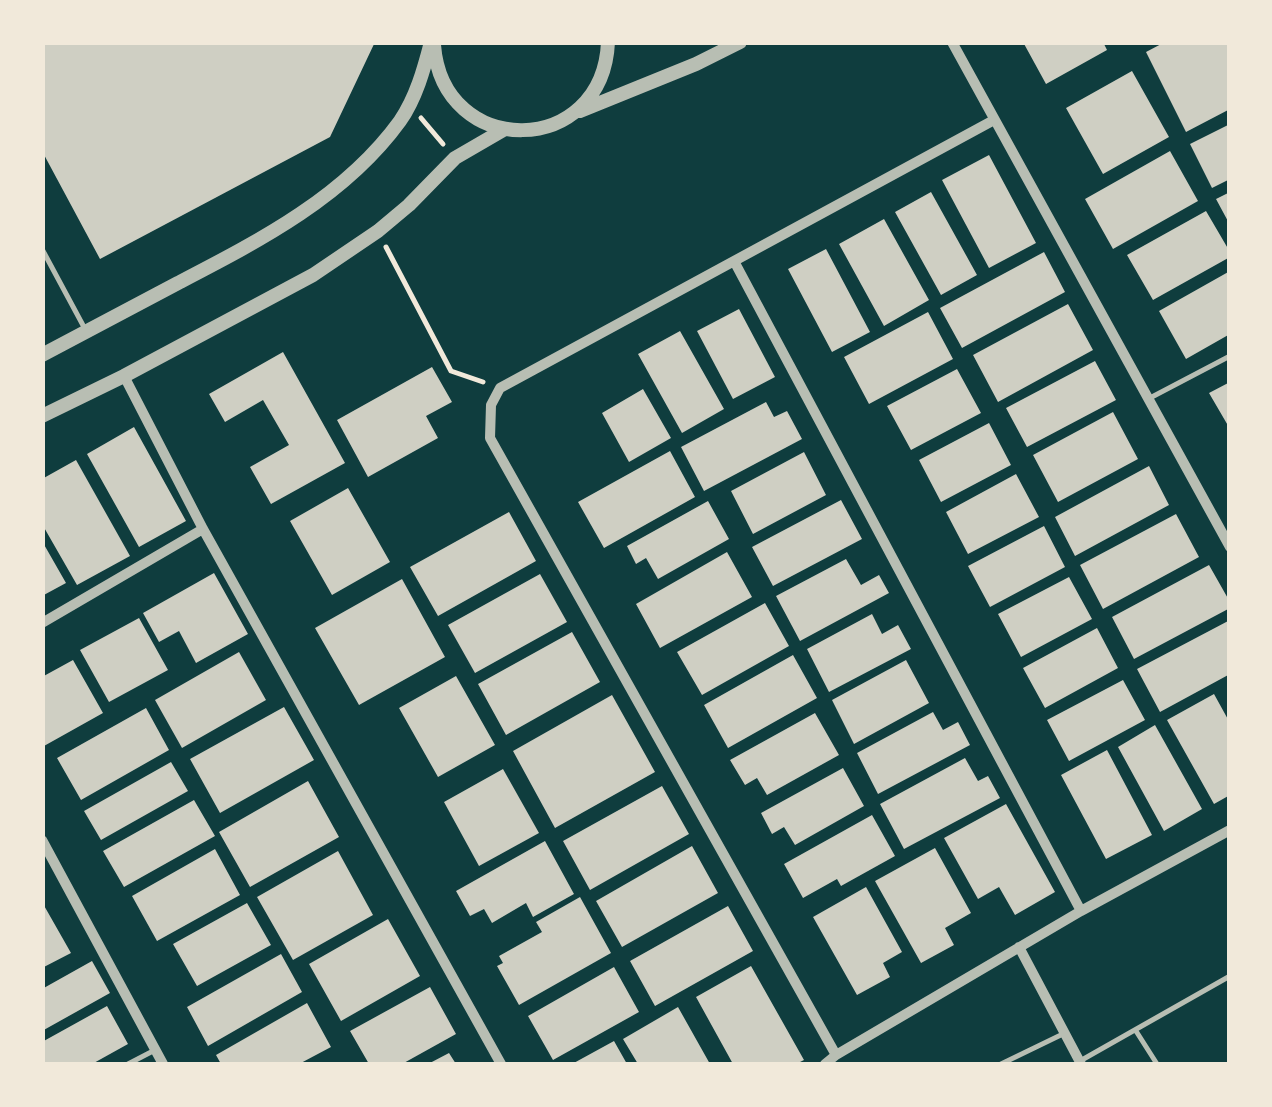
<!DOCTYPE html>
<style>
body{margin:0}
#map{position:relative;width:1272px;height:1107px;overflow:hidden;background:#0f3d3e;font-family:Raleway,sans-serif}
canvas{display:block}
.frame{position:absolute;inset:0;border:45px solid #f1e9da;pointer-events:none}
</style>
<div id="map">
<canvas width="1272" height="1107"></canvas>
<div class="frame"></div>
</div>
<script>
const c = document.querySelector('canvas').getContext('2d');
c.lineJoin = 'round';
function fill(path, color) { c.fillStyle = color; c.fill(path, 'evenodd'); }
function strokePath(path, color, width, dash) { c.strokeStyle = color; c.lineWidth = width; c.lineCap = dash ? 'butt' : 'round'; c.setLineDash(dash || []); c.stroke(path); }
fill(new Path2D(`
 M42,42H375L330,137L100,259L42,151Z
 M1023,42H1103L1107,50L1046,84Z
 M1165,42H1230V109L1186,132L1146,52Z
 M1132,71L1169,137L1103,174L1066,108Z
 M1230,124V179L1212,188L1190,144Z
 M1170,151L1198,201L1113,249L1085,199Z
 M989,155L1036,243L989,268L942,180Z
 M931,192L977,275L941,295L895,212Z
 M1230,192V225L1216,199Z
 M1206,211L1230,252V257L1153,300L1127,255Z
 M884,219L929,300L884,326L839,244Z
 M826,249L870,332L832,352L788,269Z
 M1044,252L1065,292L962,348L940,308Z
 M1230,271V334L1186,359L1159,311Z
 M1068,304L1093,350L998,402L973,355Z
 M739,309L775,377L733,399L697,331Z
 M928,312L953,359L869,404L844,357Z
 M680,331L724,409L682,433L638,354Z
 M283,352L345,463L271,504L250,467L289,445L263,400L225,422L209,394Z
 M1095,361L1116,400L1027,447L1006,408Z
 M432,367L452,402L426,416L438,438L368,477L337,420Z
 M957,369L981,413L911,450L887,406Z
 M1230,382V429L1209,393Z
 M643,389L671,438L629,462L602,413Z
 M766,402L774,417L787,411L802,439L704,491L681,447Z
 M1113,412L1138,459L1058,502L1033,455Z
 M989,423L1011,465L941,502L919,460Z
 M134,427L186,521L139,547L87,454Z
 M670,451L695,497L604,548L578,502Z
 M804,452L826,495L753,534L731,491Z
 M76,460L130,556L77,585L42,524V479Z
 M1149,466L1169,505L1075,556L1055,517Z
 M1016,474L1039,517L968,554L946,512Z
 M348,488L390,562L332,595L290,521Z
 M841,500L862,539L773,586L752,547Z
 M708,501L729,539L658,579L646,558L636,564L627,546Z
 M509,512L536,561L438,616L410,567Z
 M1176,514L1199,557L1103,609L1080,565Z
 M1044,526L1065,567L990,607L968,566Z
 M42,541L66,583L42,596Z
 M727,552L752,597L660,648L636,604Z
 M846,559L861,585L879,575L889,593L800,641L776,596Z
 M1209,565L1230,602V608L1134,659L1112,617Z
 M214,573L248,634L196,663L179,631L159,642L143,613Z
 M540,574L567,622L475,673L448,625Z
 M1069,577L1092,619L1021,657L998,614Z
 M402,579L445,657L359,705L315,628Z
 M765,603L789,646L702,695L677,652Z
 M872,614L882,634L898,625L911,649L829,692L807,649Z
 M139,618L168,670L109,702L80,650Z
 M1230,620V674L1160,712L1137,669Z
 M1097,628L1118,668L1045,708L1023,668Z
 M572,632L600,682L506,735L478,684Z
 M239,652L266,700L182,748L155,700Z
 M793,655L817,698L728,748L704,705Z
 M73,660L103,713L44,746L42,677Z
 M906,660L929,703L854,744L832,700Z
 M456,676L495,745L438,777L399,708Z
 M1123,680L1145,720L1069,761L1047,720Z
 M1214,694L1230,723V795L1214,804L1167,720Z
 M612,695L655,772L555,828L513,751Z
 M284,707L314,760L220,813L190,759Z
 M146,708L169,750L81,800L57,758Z
 M933,712L943,730L958,722L970,745L878,794L857,753Z
 M815,713L839,755L767,795L757,778L745,785L730,760Z
 M1155,725L1202,809L1164,831L1118,747Z
 M1107,750L1152,835L1106,859L1061,775Z
 M965,758L978,781L988,776L1000,798L904,849L880,804Z
 M171,762L188,791L101,840L84,811Z
 M843,768L864,806L795,845L784,827L772,834L761,813Z
 M503,769L539,833L479,866L444,802Z
 M308,781L339,837L250,887L219,832Z
 M662,786L689,834L590,890L563,841Z
 M194,800L215,836L124,887L103,851Z
 M1006,804L1055,892L1015,915L999,887L978,899L944,838Z
 M872,815L895,856L841,886L837,879L803,898L784,864Z
 M545,841L574,894L533,917L526,903L492,923L484,909L470,916L456,891Z
 M692,846L718,893L622,947L596,901Z
 M935,848L971,913L945,928L954,945L921,963L875,881Z
 M215,849L240,895L157,941L132,896Z
 M338,851L373,915L293,960L257,897Z
 M866,887L902,952L883,963L890,977L857,995L813,917Z
 M580,897L611,953L519,1005L497,966L503,963L499,956L542,932L536,922Z
 M42,902L71,953L42,968Z
 M247,903L271,945L197,986L173,944Z
 M728,906L753,951L655,1006L630,961Z
 M388,919L420,976L341,1021L309,964Z
 M281,954L302,992L208,1046L187,1007Z
 M92,961L110,993L42,1031V989Z
 M751,966L804,1060L796,1064H733L696,997Z
 M614,967L639,1012L553,1060L528,1016Z
 M430,987L456,1034L402,1064H369L350,1031Z
 M307,1003L331,1047L299,1064H221L216,1055Z
 M107,1006L128,1044L92,1064H42V1042Z
 M678,1007L710,1064H638L623,1039Z
 M614,1041L627,1064H572Z
 M449,1053L456,1064H428Z`), '#cfcfc3');
strokePath(new Path2D(`
 M421,118L443,144
 M386,247L451,371L483,382`), '#f1e9da', 5);
strokePath(new Path2D(`
 M42,249L85,329
 M1148,399L1230,356
 M1136,1031L1157,1064
 M1080,1061L1230,976
 M128,1064L155,1050
 M1001,1064L1065,1033`), '#b8beb3', 5);
strokePath(new Path2D(`
 M952,42L1230,547
 M734,261L1081,911
 M124,376L203,529L501,1064
 M42,623L203,529
 M42,840L163,1064
 M1019,947L1081,1064
 M836,1055L490,438L491,405L500,388L994,120
 M825,1064L836,1055L1081,911L1230,830`), '#b8beb3', 10);
strokePath(new Path2D(`
 M434,45C443,160 603,158 608,42
 M580,111L696,64L740,42
 M42,355C87,331 133,307 178,283C259,241 345,197 400,121C416,98 424,69 431,42
 M42,416L124,376L313,275L378,231L409,205L455,158L505,129`), '#b8beb3', 14);
</script>
